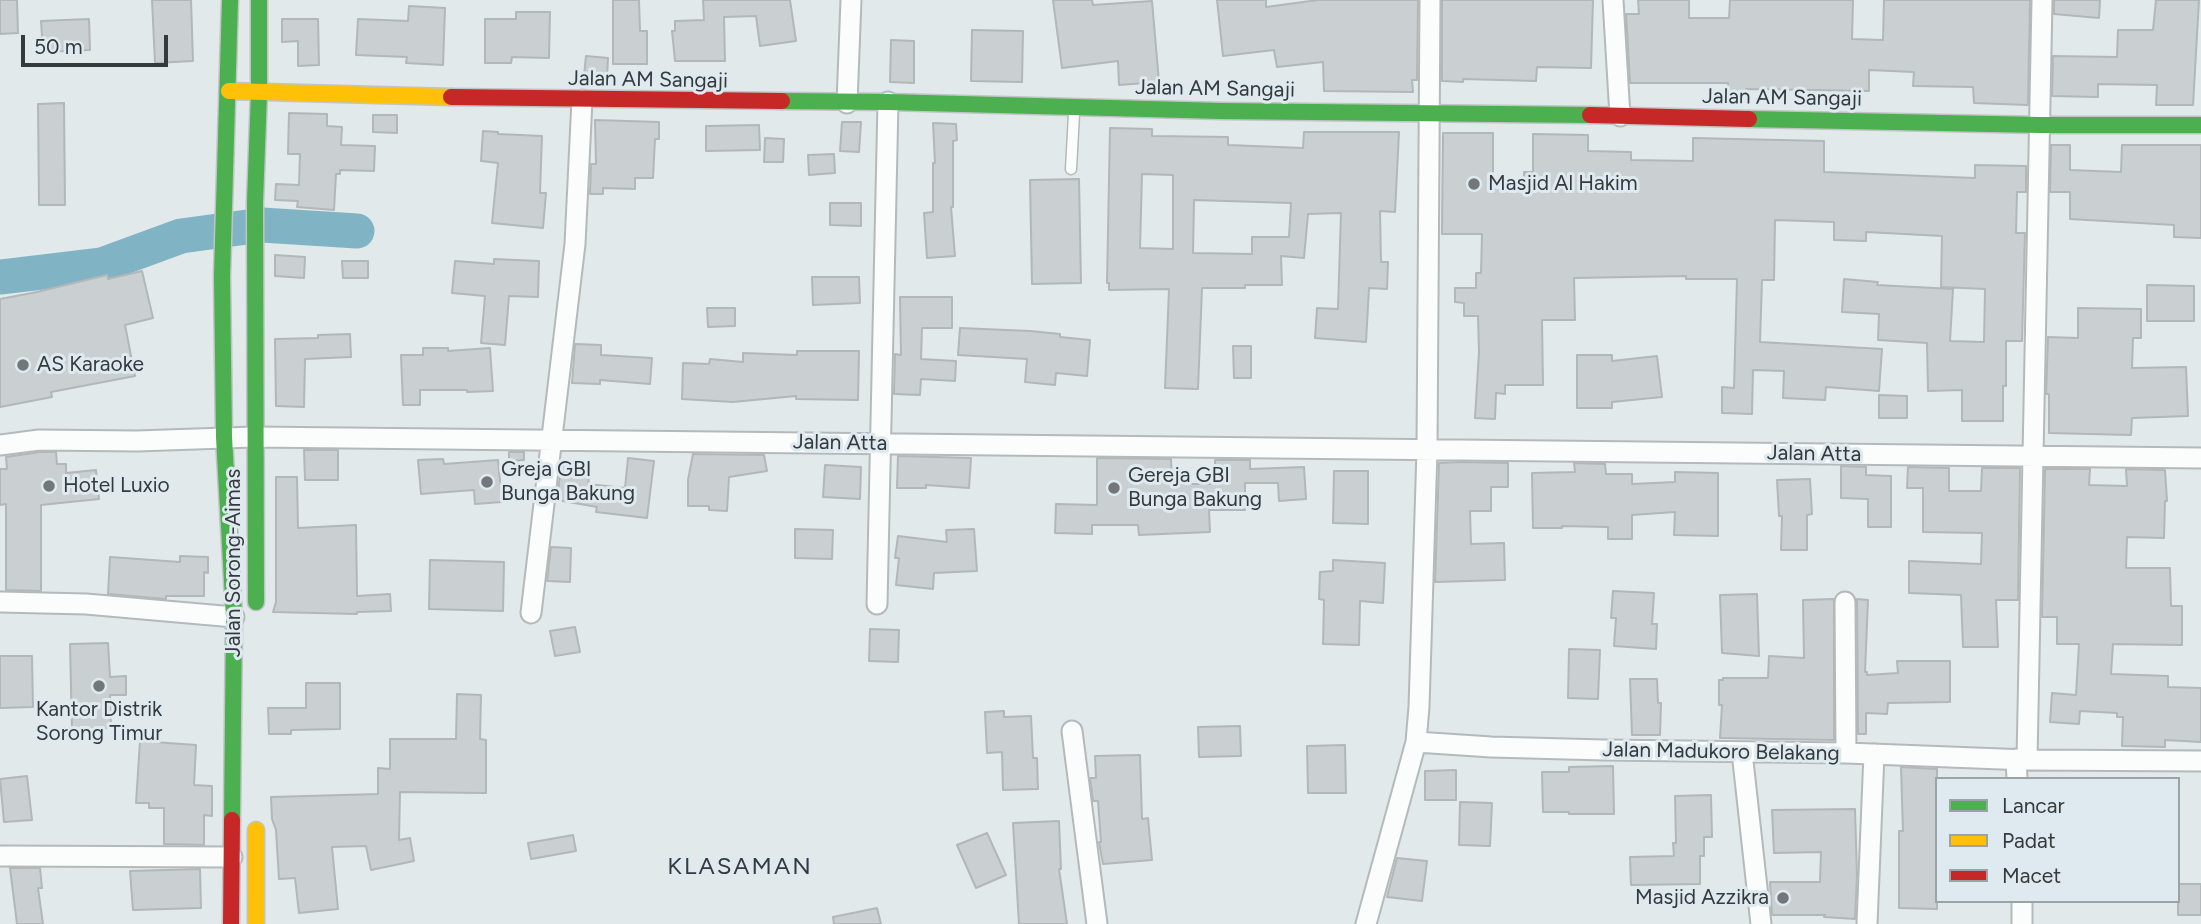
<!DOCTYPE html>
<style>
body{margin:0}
#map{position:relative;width:2201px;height:924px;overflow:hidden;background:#e2e9eb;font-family:Figtree,sans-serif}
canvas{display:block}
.legend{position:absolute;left:1935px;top:777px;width:245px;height:126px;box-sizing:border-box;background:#deeaef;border:2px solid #9aa4a7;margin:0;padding:9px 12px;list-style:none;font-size:21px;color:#353a3c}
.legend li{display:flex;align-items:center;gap:14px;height:35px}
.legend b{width:35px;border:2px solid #9aa4a7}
.scale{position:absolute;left:21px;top:35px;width:147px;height:32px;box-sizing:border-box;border:4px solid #353a3c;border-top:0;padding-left:9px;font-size:21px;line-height:24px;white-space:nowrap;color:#353a3c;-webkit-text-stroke:5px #deeaef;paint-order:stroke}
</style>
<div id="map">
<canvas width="2201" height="924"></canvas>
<ul class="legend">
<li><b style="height:9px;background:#4caf50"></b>Lancar</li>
<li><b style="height:9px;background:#ffc107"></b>Padat</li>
<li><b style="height:9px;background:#c62828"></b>Macet</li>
</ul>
<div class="scale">50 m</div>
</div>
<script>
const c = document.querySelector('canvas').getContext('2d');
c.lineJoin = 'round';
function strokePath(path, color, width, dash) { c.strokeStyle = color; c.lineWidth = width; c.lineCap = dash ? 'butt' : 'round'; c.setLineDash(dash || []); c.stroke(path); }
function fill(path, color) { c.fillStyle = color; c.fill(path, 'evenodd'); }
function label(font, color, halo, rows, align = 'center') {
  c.font = font + ' Figtree,sans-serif'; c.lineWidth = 6; c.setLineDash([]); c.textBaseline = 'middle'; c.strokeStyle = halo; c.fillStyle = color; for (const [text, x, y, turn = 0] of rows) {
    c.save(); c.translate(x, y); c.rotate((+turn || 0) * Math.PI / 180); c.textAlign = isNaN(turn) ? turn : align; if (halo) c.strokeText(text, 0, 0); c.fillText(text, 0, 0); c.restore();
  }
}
strokePath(new Path2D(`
 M0,277L102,265L181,236L262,225L357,231`), '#80b4c5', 35);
const building = new Path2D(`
 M0,0H17L18,33L0,34Z
 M152,0H191L193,61L155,63Z
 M613,0H639L640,31H647V64H613Z
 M703,0H790L796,41L760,46L756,16L724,17L725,61H675L672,31H675V21L704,20Z
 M1053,0H1092L1093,5L1152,1L1159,82L1119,85L1118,61L1062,68Z
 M1217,0H1266V7L1318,0H1418L1417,80H1412L1413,92L1324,91L1323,62L1277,67L1274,50L1223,56Z
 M1442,0H1593L1591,68L1537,67L1536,81L1463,79V82L1442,81Z
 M1638,0H1689V18H1729L1730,0H1853L1852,39L1883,40L1884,0H2030L2028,105L1974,103L1973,87L1913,86L1914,72L1869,70V91L1746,89V99L1728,98V83H1630L1626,14H1639Z
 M2054,0H2100L2099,18L2054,14Z
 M2156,0H2199L2193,105H2156L2157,85L2098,84V97L2052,96L2053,56L2117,57L2118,30H2153Z
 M409,6L445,8L443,65L406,63L407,57L356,55L358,19L408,21Z
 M516,12H550L549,58L512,57L511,63H485V19H516Z
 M89,19L90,50L43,52L41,21Z
 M282,19H318L319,65L298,66V41L282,42Z
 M972,30L1023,31L1022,82L971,81Z
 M891,40L914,41V83L890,82Z
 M586,56L608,58L607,77L584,75Z
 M64,103L65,205H39L38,104Z
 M289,113L327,114V126L342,127L341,145L375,146L374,171L340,170V174H336L334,210L297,207L298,201L275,200L276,184L299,185L300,154H288Z
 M373,115H397V133L373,132Z
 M595,120L659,122V139H655L653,178H635V189L603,188V194H590L591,164H596Z
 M842,122H861L859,152L840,151Z
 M933,123L956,124L957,140L953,141V207H951L955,256L927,258L924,213L933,212V163H935Z
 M759,125L760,150L706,151V126Z
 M1110,128L1152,129V136L1228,137V145L1303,148L1304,132H1399L1395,212L1380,211L1381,262H1388L1387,289L1369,288L1366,342L1315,338L1317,308L1338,309L1341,213L1308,214L1304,258L1281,256L1282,285H1245V288H1202L1198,389L1165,388L1169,289L1109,290V283H1107ZM1142,174L1173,175V249L1140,248ZM1194,200L1291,203L1289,237H1252V254L1193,253Z
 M483,131L498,132V134L542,136L540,193H546L543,228L492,223L498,163L481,161Z
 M1443,133H1493V184H1524V172H1533V134L1588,135V151L1631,152V160L1693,161V138L1824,141V172L1975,178V165L2026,166V192H2017L2016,233H2025L2022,341H2006V386H2003V421H1962V390L1928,391L1927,343L1878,340L1879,314L1842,312L1844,279L1878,282L1877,285L1953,289L1950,341L1984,342L1985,289L1941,287L1942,236L1866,232V241L1834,240V222L1775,220L1774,280H1762L1760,342L1882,349L1879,391L1826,387L1825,400L1783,398L1784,371L1753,370L1752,414L1722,413V387L1734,388L1737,279H1686V276L1574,278L1575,320H1542L1543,385H1505V394L1496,393L1495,419L1475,418L1479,352L1478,316H1464V303L1455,302V288H1476V273H1481L1482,234H1442Z
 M765,138L784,139L783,162H764Z
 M2051,145H2070V170L2121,172L2122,145H2201V238L2174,237V225L2070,219V192H2050Z
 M834,154L835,173L809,175L808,155Z
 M1079,179L1081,283L1032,284L1030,180Z
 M830,203H861V226L830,225Z
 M275,255L305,257L304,278L275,276Z
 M494,259L539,261L538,297L509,296L505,345L481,343L485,296L452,293L455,261L494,264Z
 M342,261H368V278H343Z
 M142,271L153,318L125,325L135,376L51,392L52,397L0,407V299L37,292L107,275L108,279Z
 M812,277H859L860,303L813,305Z
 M2147,285L2194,286V321H2147Z
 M900,297H952V328H922L921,359L956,361L955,381L921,379L920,395L894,394L895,354L901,355Z
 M707,308H735V326L708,327Z
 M2078,308L2141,309V338H2133L2132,368L2186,367L2188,416L2132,418L2131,435L2049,433V394H2046L2048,337L2078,338Z
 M960,328L1030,331L1060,334V337L1090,340L1087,376L1056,373L1055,385L1025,382L1027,359L958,355Z
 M350,334L351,357L305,359L304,407L276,406L275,339L318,338V335Z
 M575,344L601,345V355L652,358L650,384L600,380V384L572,383Z
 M1233,346H1251V378H1234Z
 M423,348H448V351L490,348L493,391L467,392V390H420V405H403L401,355H423Z
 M797,351H859L858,400L796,399V396L733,402L682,399L683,363L709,364L710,359L743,362V353L797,355Z
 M1577,355H1612V361L1657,356L1662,397L1612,402V408H1577Z
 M1879,395L1907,396V418H1879Z
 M304,450H338V480H305Z
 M40,452H56L57,464H66V473L96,470L99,499L41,505V591L6,590V504L0,505V469H7L6,457Z
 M509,452H524V460L509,461Z
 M693,454L764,455L767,471L729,477L727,511L709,510V506H688V480Z
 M898,456L971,458L969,488L926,485V488H897Z
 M628,458L654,461L647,518L596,512L597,507L557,500L561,466L590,471L588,484L625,488Z
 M1097,458L1171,459L1172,484H1215V460H1250V469L1304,467L1306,499L1279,501L1278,483H1245V510H1209L1210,532L1139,535L1138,525H1092V534L1055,533L1056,504L1097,505Z
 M443,459L444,464L498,460L502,502L475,504L474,490L421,494L418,460Z
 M1462,462L1508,463V487H1491V511H1470L1471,544L1504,543L1505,580L1435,582L1439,463Z
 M1574,463L1605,464L1606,474H1632V484L1675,482V472L1718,473V536L1674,535L1675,512L1632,515V539H1608V527L1562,526V528H1533L1532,473L1575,472Z
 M825,465L861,467L860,499L823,497Z
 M1841,466L1866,467V475L1891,476V527H1868V499L1841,498Z
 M1908,467L1949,468V491H1981L1982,468H2020L2018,600H1996L1998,647H1963L1961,595L1909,593V561L1981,564L1982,533L1923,532V488H1907Z
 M2045,469H2090L2089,485L2127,486L2126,469L2165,470L2167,501H2165L2164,538L2127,537L2126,568H2170L2171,606H2182V645L2113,644L2111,674L2168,676V687L2201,688V742L2165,740V747L2122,746L2123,717H2117V713L2080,711L2079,724L2050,722L2052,693L2076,695L2079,644H2057V617H2042Z
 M1334,471H1368V524L1333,523Z
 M276,477H297L298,528L356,525L357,596L390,594L391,611L357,612V614L273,612L276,602Z
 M1810,479L1812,514L1807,515V550H1781L1782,516H1779L1777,480Z
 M795,529L833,530L832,559L795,558Z
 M974,529L977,571L934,573L933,589L896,585L899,558H895L898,536L947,542L946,530Z
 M551,547L571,548L570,582L547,581Z
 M180,556L208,557V573L204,572V596H166V599L108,594L110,557L180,562Z
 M430,560L504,562L503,611L429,609Z
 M1333,560L1385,563L1383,603L1360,601L1359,645L1323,644L1324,600L1319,599L1320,572L1333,571Z
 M1613,591L1654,593L1652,624H1657L1656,649L1614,646L1616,618H1611Z
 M1757,594L1759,656L1722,653L1720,595Z
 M1834,599V740L1720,738L1722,705H1719V680H1723V678H1768L1769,656L1804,658L1803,600Z
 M1857,599L1868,600L1865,672H1867V675L1898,673L1897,661H1950V702L1888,703L1887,714L1866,713V734H1858Z
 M575,627L580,652L555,656L550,631Z
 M870,629L899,630L898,662L869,661Z
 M108,643L110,677L126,676V695H110L111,728L72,729L70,644Z
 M1569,649L1600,650L1598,699L1568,698Z
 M0,656H32L33,707L0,708Z
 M1630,679H1657L1658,703H1661L1660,735H1632Z
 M306,683H340V729L291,730V734H269L268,708H306Z
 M457,694L481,695L480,739L486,740V793L400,792L399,840L410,838L414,861L371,870L366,846L332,847L338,909L299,913L295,878L279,879L276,830L272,819L271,797L378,794V768L390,769V739H456Z
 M1004,711V717L1031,716L1033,758H1037L1038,789L1003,790L1002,752L987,753L985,712Z
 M1240,726L1241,756L1199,757L1198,727Z
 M140,741L196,745L194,785L212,786V816L204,815V845L164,844V808H149V803H136Z
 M1345,745L1346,793H1308L1307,746Z
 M1140,755L1142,819L1148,818L1152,860L1103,864L1099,842H1101L1098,801H1093L1090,778H1096L1095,756Z
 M1613,766L1614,814H1569V812H1543L1542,772H1569V767Z
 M1901,767L1937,769V909L1899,908V831H1903Z
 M1456,770V800H1425V771Z
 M27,776L32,820L4,822L0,779Z
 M1711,795L1712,837H1704V856H1700V884L1631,885L1630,857L1674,856L1673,843H1676L1675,796Z
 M1460,802L1492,803L1490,846L1459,845Z
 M1855,809L1857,875L1855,919L1824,917L1825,915H1772L1770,882H1820L1821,852L1774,853L1772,810Z
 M1059,821L1061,869H1059L1067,924H1019L1013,823Z
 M987,833L1006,875L976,888L957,845Z
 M573,835L576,851L531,859L528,843Z
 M1397,858L1427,861L1422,901L1387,897Z
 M10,868H40L42,888H38L43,924H17Z
 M200,869L201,908L133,910L130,871Z
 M2178,884H2201V915H2178Z
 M877,908L881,924H834L833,917Z`);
fill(building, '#cacfd1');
strokePath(building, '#b2b7b9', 2);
const lane = new Path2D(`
 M1071,169L1074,114`);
const street = new Path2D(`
 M1613,0L1620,116
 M847,103L851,0
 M0,445L39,440L137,441L254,437L2201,458
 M0,602L86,604L234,617
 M1845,602L1846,753
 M877,604L888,102
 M531,613L575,244L582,100
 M1072,731L1097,924
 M1416,742L1491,747L1604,750L1846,753L2027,760L2201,761
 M1742,752L1761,924
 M2016,759L2017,779
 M2027,760L2042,0
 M0,856L232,857
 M2022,901V924
 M1366,924L1416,742L1419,707L1427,450L1430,0
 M1867,924L1874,754`);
const fast = new Path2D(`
 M230,0L222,276L224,437L234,617L232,820
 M782,101L888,102L1221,111L1590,115
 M1749,119L2040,125H2201
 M256,602L255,202L259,93V0`);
const slow = new Path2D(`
 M229,91L451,97
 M256,830V924`);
const jam = new Path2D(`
 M451,97L782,101
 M1590,115L1749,119
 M231,924L232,820`);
strokePath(lane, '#b4b9bb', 13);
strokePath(street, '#b4b9bb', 23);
strokePath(fast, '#c1c4c6', 19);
strokePath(slow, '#c1c4c6', 19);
strokePath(jam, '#c1c4c6', 19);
strokePath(lane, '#fbfcfc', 10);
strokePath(street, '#fbfcfc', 19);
strokePath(fast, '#4caf50', 16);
strokePath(slow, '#ffc107', 16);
strokePath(jam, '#c62828', 16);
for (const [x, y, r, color] of [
 [1474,184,7,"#727779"],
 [23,365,7,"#727779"],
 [487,482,7,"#727779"],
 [49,486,7,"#727779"],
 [1114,488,7,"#727779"],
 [99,686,7,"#727779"],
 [1783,898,7,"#727779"]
]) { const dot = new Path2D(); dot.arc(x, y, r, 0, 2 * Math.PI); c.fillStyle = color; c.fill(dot); strokePath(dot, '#deeaef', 2.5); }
label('21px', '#353a3c', '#deeaef', [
 ["Jalan AM Sangaji",648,80,1],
 ["Jalan AM Sangaji",1215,89,1],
 ["Jalan AM Sangaji",1782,98,1],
 ["Jalan Atta",840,443,1],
 ["Jalan Atta",1814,454,1],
 ["Jalan Sorong-Aimas",234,563,-90],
 ["Jalan Madukoro Belakang",1721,752,1]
]);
label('21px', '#353a3c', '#deeaef', [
 ["Masjid Al Hakim",1488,184],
 ["AS Karaoke",37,365],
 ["Greja GBI",501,470],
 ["Bunga Bakung",501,494],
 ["Gereja GBI",1128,476],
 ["Bunga Bakung",1128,500],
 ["Hotel Luxio",63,486],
 ["Kantor Distrik",99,710,"center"],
 ["Sorong Timur",99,734,"center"],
 ["Masjid Azzikra",1769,898,"right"]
], 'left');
c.letterSpacing = '2px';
label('24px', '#353a3c', '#deeaef', [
 ["KLASAMAN",740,867]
]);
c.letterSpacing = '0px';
</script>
